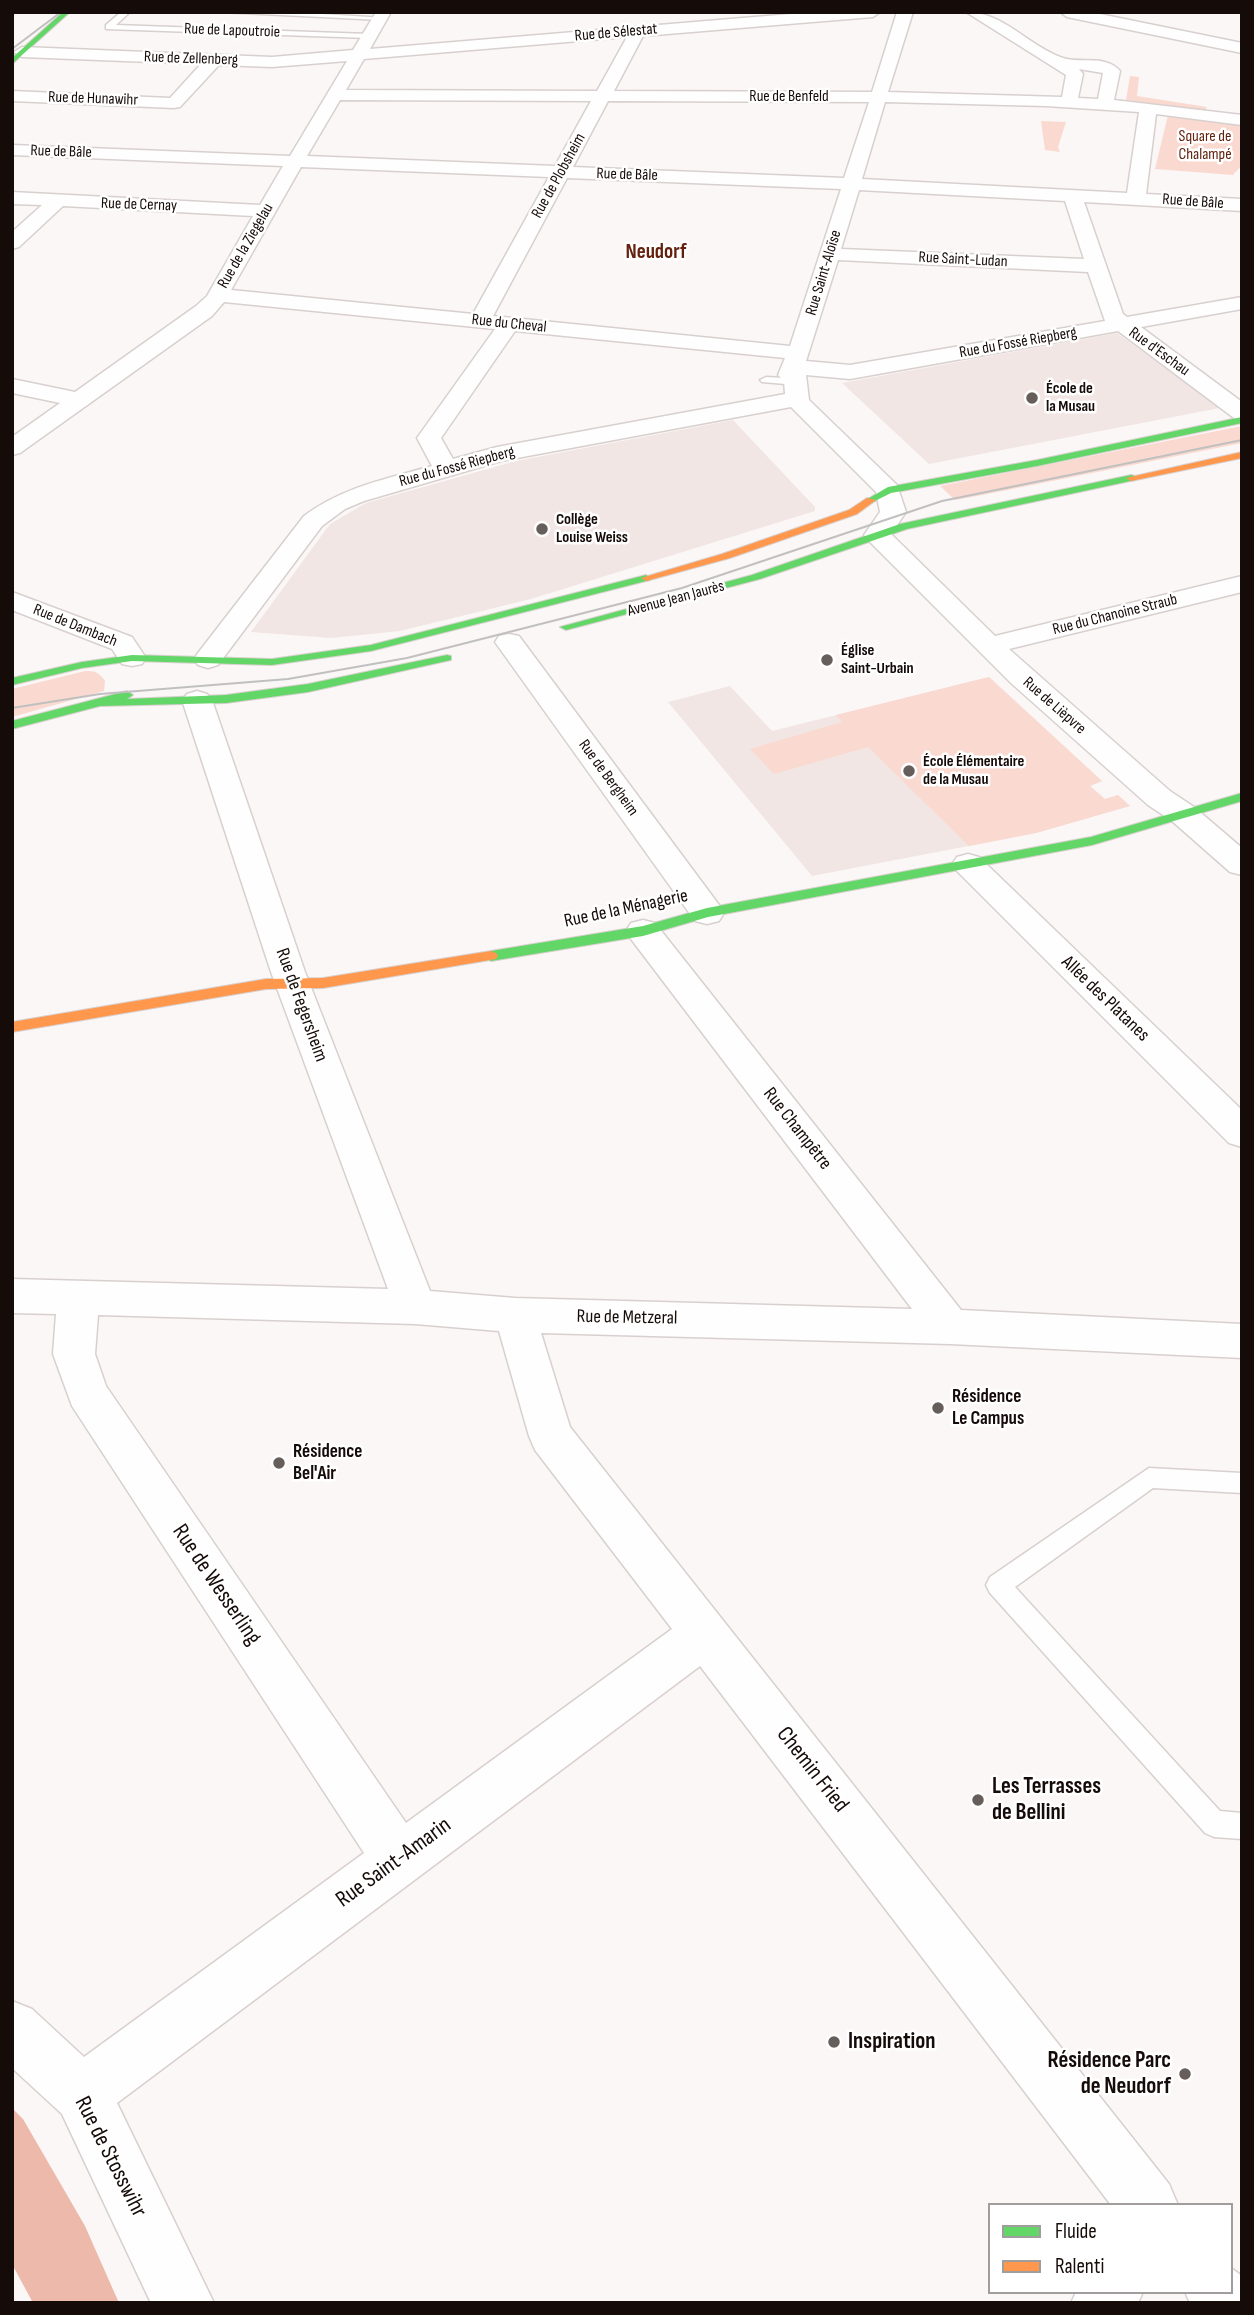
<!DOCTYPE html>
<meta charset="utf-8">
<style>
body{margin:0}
#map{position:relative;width:1254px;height:2315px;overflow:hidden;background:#fbf7f6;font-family:"Sofia Sans Condensed",sans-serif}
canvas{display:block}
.frame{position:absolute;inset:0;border:14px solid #150b08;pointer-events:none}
.legend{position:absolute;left:988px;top:2203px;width:245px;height:91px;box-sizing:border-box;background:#fff;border:2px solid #a19d9c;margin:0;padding:9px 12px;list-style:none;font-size:21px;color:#150b08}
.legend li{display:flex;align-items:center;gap:14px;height:35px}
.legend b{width:35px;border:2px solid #a19d9c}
</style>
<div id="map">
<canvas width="1254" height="2315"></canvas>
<div class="frame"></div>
<ul class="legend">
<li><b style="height:9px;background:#63d668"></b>Fluide</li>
<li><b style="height:9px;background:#ff974d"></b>Ralenti</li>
</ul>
</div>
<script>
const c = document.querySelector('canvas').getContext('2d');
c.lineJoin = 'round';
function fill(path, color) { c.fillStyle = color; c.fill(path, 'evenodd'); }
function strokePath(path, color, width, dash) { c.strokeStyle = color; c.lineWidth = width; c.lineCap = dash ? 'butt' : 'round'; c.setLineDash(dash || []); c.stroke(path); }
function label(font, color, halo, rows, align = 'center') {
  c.font = font + ' "Sofia Sans Condensed",sans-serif'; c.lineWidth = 5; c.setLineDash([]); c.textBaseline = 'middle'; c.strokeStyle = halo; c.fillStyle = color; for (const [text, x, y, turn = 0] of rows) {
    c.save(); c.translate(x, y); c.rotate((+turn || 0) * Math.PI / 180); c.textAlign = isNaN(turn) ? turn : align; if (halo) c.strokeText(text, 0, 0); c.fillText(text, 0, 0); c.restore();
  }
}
fill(new Path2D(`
 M1117,333L1220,408L929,464L842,383Z
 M733,420L815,507V511L531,599L400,631L331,638L251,632L330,524L366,503L516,461Z
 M989,677L1102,781L1090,786L1105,799L1118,795L1130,806L1036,833L812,876L668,702L730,686L772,731Z`), '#f1e6e3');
fill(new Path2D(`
 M1130,76L1139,77L1137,96L1207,107L1205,110L1126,100Z
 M1168,115L1242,125V165L1233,175L1155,169Z
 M1041,121L1066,122L1058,147L1060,152L1045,150Z
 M1242,426V443L977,496L955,500L940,486Z
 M85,671C95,671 99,672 105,681L104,691L12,717V689Z
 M989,677L1102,781L1090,786L1105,799L1118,795L1130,806L1036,833L969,846L868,747L774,774L750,749L842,722L836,715Z`), '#fad9d0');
fill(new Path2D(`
 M12,2108L23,2119L85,2226L119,2303H33L12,2264Z`), '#ecb9aa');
const lane = new Path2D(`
 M121,12H130L116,25L369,34L373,36L369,38L106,29V25Z
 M221,12H291L385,18L381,20Z
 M766,377L785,378L791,381L785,384L762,382L760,380Z
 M1149,1468L1242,1473V1493L1153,1488L1015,1587L1220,1811L1242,1813V1839L1214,1837L1205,1833L990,1593L986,1585L990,1577Z`);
const street = new Path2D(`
 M376,12H391L370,49L815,12H880L873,17L643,36L614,91L872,92L897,12H913L888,92L1062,97L1066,75L966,12C1004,12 1028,46 1063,58C1082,64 1105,54 1120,71L1114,100L1242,115V125L1156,114L1146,194L1242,199V211L1084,202L1123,314L1127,317L1242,297V309L1141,327L1242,402V420L1234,418L1118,331L850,379L806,375L809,400L897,485L906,512L891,534L995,636L1242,576V592L1009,649L1170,791L1194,807L1242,848V875L1230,872L1172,821L1148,805L1011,683L868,540L864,535L880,512L876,492L791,407L501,461L364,501L345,509L322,526L218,665L208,668L198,665L194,659L198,653L304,516C343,487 386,479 432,466L417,438L495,329L224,302L212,316L20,453L12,455V437L60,403L12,393V379L75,392L196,306L207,296L253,216L63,206L19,247L12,249V232L42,205L12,204V192L260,205L283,166L12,155V145L290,156L347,61L272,67L219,65L180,107L174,108L12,101V91L170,98L201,64L22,57L14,52L22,47L272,57L353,50ZM627,37L597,91L346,90L364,59ZM1079,69L1103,73L1098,99L1078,98L1083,74ZM340,100L591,101L555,166L307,156ZM608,101L869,102L844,178L573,167ZM885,102L1046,106L1139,112L1127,193L862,179ZM301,167L549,177L473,314L231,290ZM567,178L841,189L790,346L493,316ZM859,190L1065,201L1084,259L841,249ZM838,260L1088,272L1105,321L850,365L806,361ZM515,331L785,358L778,375L784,381L785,394L497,447L453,459L441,438Z
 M1060,12H1090L1242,43V53L1067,17Z
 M12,592L132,637L146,658L142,664L132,666L122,664L112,649L12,610Z
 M509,634L519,636L719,905L724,913L719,921L707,924L695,921L495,642L499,636Z
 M197,691L207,694L212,700L305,972L430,1291L515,1298L912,1309L631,939L626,931L631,923L643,920L655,923L961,1310L1242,1324V1358L950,1344L541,1333L570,1427L1169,2184L1178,2205H1111L700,1666L117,2103L214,2303H151L62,2114L12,2068V2001L32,2009L84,2057L364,1853L72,1406L53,1354L56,1314L12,1313V1279L388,1289L271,972L182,700L187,694ZM98,1315L415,1324L499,1331L529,1436L535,1450L672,1629L406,1823L106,1386L95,1354Z
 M968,854L979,857L1242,1110V1147L1229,1143L957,871L952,864L957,857Z
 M1231,2268L1242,2276V2303H1190L1185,2292H1231Z
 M1076,2292H1143L1138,2303H1071Z`);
const fast = new Path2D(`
 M63,12H70L12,64V58Z
 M1242,417V423L1037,466L891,493L871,503L866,500L888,487L1037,460Z
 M1131,475L1135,476V480L907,529L760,579L566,630L560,627L752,575L900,524Z
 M646,575L651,578L650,580L371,651L272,665L132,661L82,668L12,685V678L82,662L132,655L272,659L371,645Z
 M447,655L451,656V660L308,692L226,703L100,706L12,729V721L127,691L133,695L127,699L226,695L308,684Z
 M1242,793V801L1092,845L708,917L643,936L491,961L484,956L491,951L643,926L707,908L1091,837Z`);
const slow = new Path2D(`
 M1242,452V458L1131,481L1126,478Z
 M867,498L876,500L857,514L730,558L646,581L641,578L722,554L849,510Z
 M491,951L496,953L498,956L496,959L323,988L266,989L12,1032V1022L266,979L323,978Z`);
strokePath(lane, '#d8d0ce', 3);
strokePath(street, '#d8d0ce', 3);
strokePath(fast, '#d8d0ce', 2);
strokePath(slow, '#d8d0ce', 2);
fill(lane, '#fefefe');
fill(street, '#fefefe');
fill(fast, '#63d668');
fill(slow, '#ff974d');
strokePath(new Path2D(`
 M12,49L61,12
 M12,708L100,694L288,679L407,658L682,588L942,501L1242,440`), '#c1c0c0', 2);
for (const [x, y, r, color] of [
 [1032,398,7,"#665e5b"],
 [542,529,7,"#665e5b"],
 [827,660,7,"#665e5b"],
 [909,771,7,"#665e5b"],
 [938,1408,7,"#665e5b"],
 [279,1463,7,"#665e5b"],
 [978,1800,7,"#665e5b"],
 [834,2042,7,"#665e5b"],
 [1185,2074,7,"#665e5b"]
]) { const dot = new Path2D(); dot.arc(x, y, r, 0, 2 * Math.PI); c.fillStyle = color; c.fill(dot); strokePath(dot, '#fff', 2.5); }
label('16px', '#150b08', '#fff', [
 ["Rue de Lapoutroie",232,31,2],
 ["Rue de Sélestat",616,33,-5],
 ["Rue de Zellenberg",191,59,2],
 ["Rue de Benfeld",789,97],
 ["Rue de Hunawihr",93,99,2],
 ["Rue de Bâle",61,152,2],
 ["Rue de Bâle",627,175,2],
 ["Rue de Plobsheim",559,176,-61],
 ["Rue de Bâle",1193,202,4],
 ["Rue de Cernay",139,205,2],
 ["Rue de la Ziegelau",246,246,-60],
 ["Rue Saint-Ludan",963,260,3],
 ["Rue Saint-Aloïse",824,273,-73],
 ["Rue du Cheval",509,324,6],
 ["Rue du Fossé Riepberg",1018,343,-10],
 ["Rue d'Eschau",1159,352,36],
 ["Rue du Fossé Riepberg",457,467,-15],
 ["Avenue Jean Jaurès",676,599,-15],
 ["Rue du Chanoine Straub",1115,615,-14],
 ["Rue de Dambach",75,626,22],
 ["Rue de Lièpvre",1054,706,41],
 ["Rue de Bergheim",608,778,54]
]);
label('16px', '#61220f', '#fff', [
 ["Square de",1205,137],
 ["Chalampé",1205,155]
]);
label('bold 16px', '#150b08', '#fff', [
 ["École de",1046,389],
 ["la Musau",1046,407],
 ["Collège",556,520],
 ["Louise Weiss",556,538],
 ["Église",841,651],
 ["Saint-Urbain",841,669],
 ["École Élémentaire",923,762],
 ["de la Musau",923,780]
], 'left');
label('19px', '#150b08', '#fff', [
 ["Rue de la Ménagerie",626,909,-12],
 ["Allée des Platanes",1105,999,44],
 ["Rue de Fegersheim",301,1005,70],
 ["Rue Champêtre",797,1129,52],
 ["Rue de Metzeral",627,1318,1]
]);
label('bold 19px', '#150b08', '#fff', [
 ["Résidence",952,1397],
 ["Le Campus",952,1419],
 ["Résidence",293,1452],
 ["Bel'Air",293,1474]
], 'left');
label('bold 21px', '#64220e', '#fff', [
 ["Neudorf",656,253]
]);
label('23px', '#150b08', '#fff', [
 ["Rue de Wesserling",216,1585,56],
 ["Chemin Fried",812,1770,52],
 ["Rue Saint-Amarin",394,1863,-36],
 ["Rue de Stosswihr",110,2157,63]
]);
label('bold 23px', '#150b08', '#fff', [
 ["Les Terrasses",992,1787],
 ["de Bellini",992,1813],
 ["Inspiration",848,2042],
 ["Résidence Parc",1171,2061,"right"],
 ["de Neudorf",1171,2087,"right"]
], 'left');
</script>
